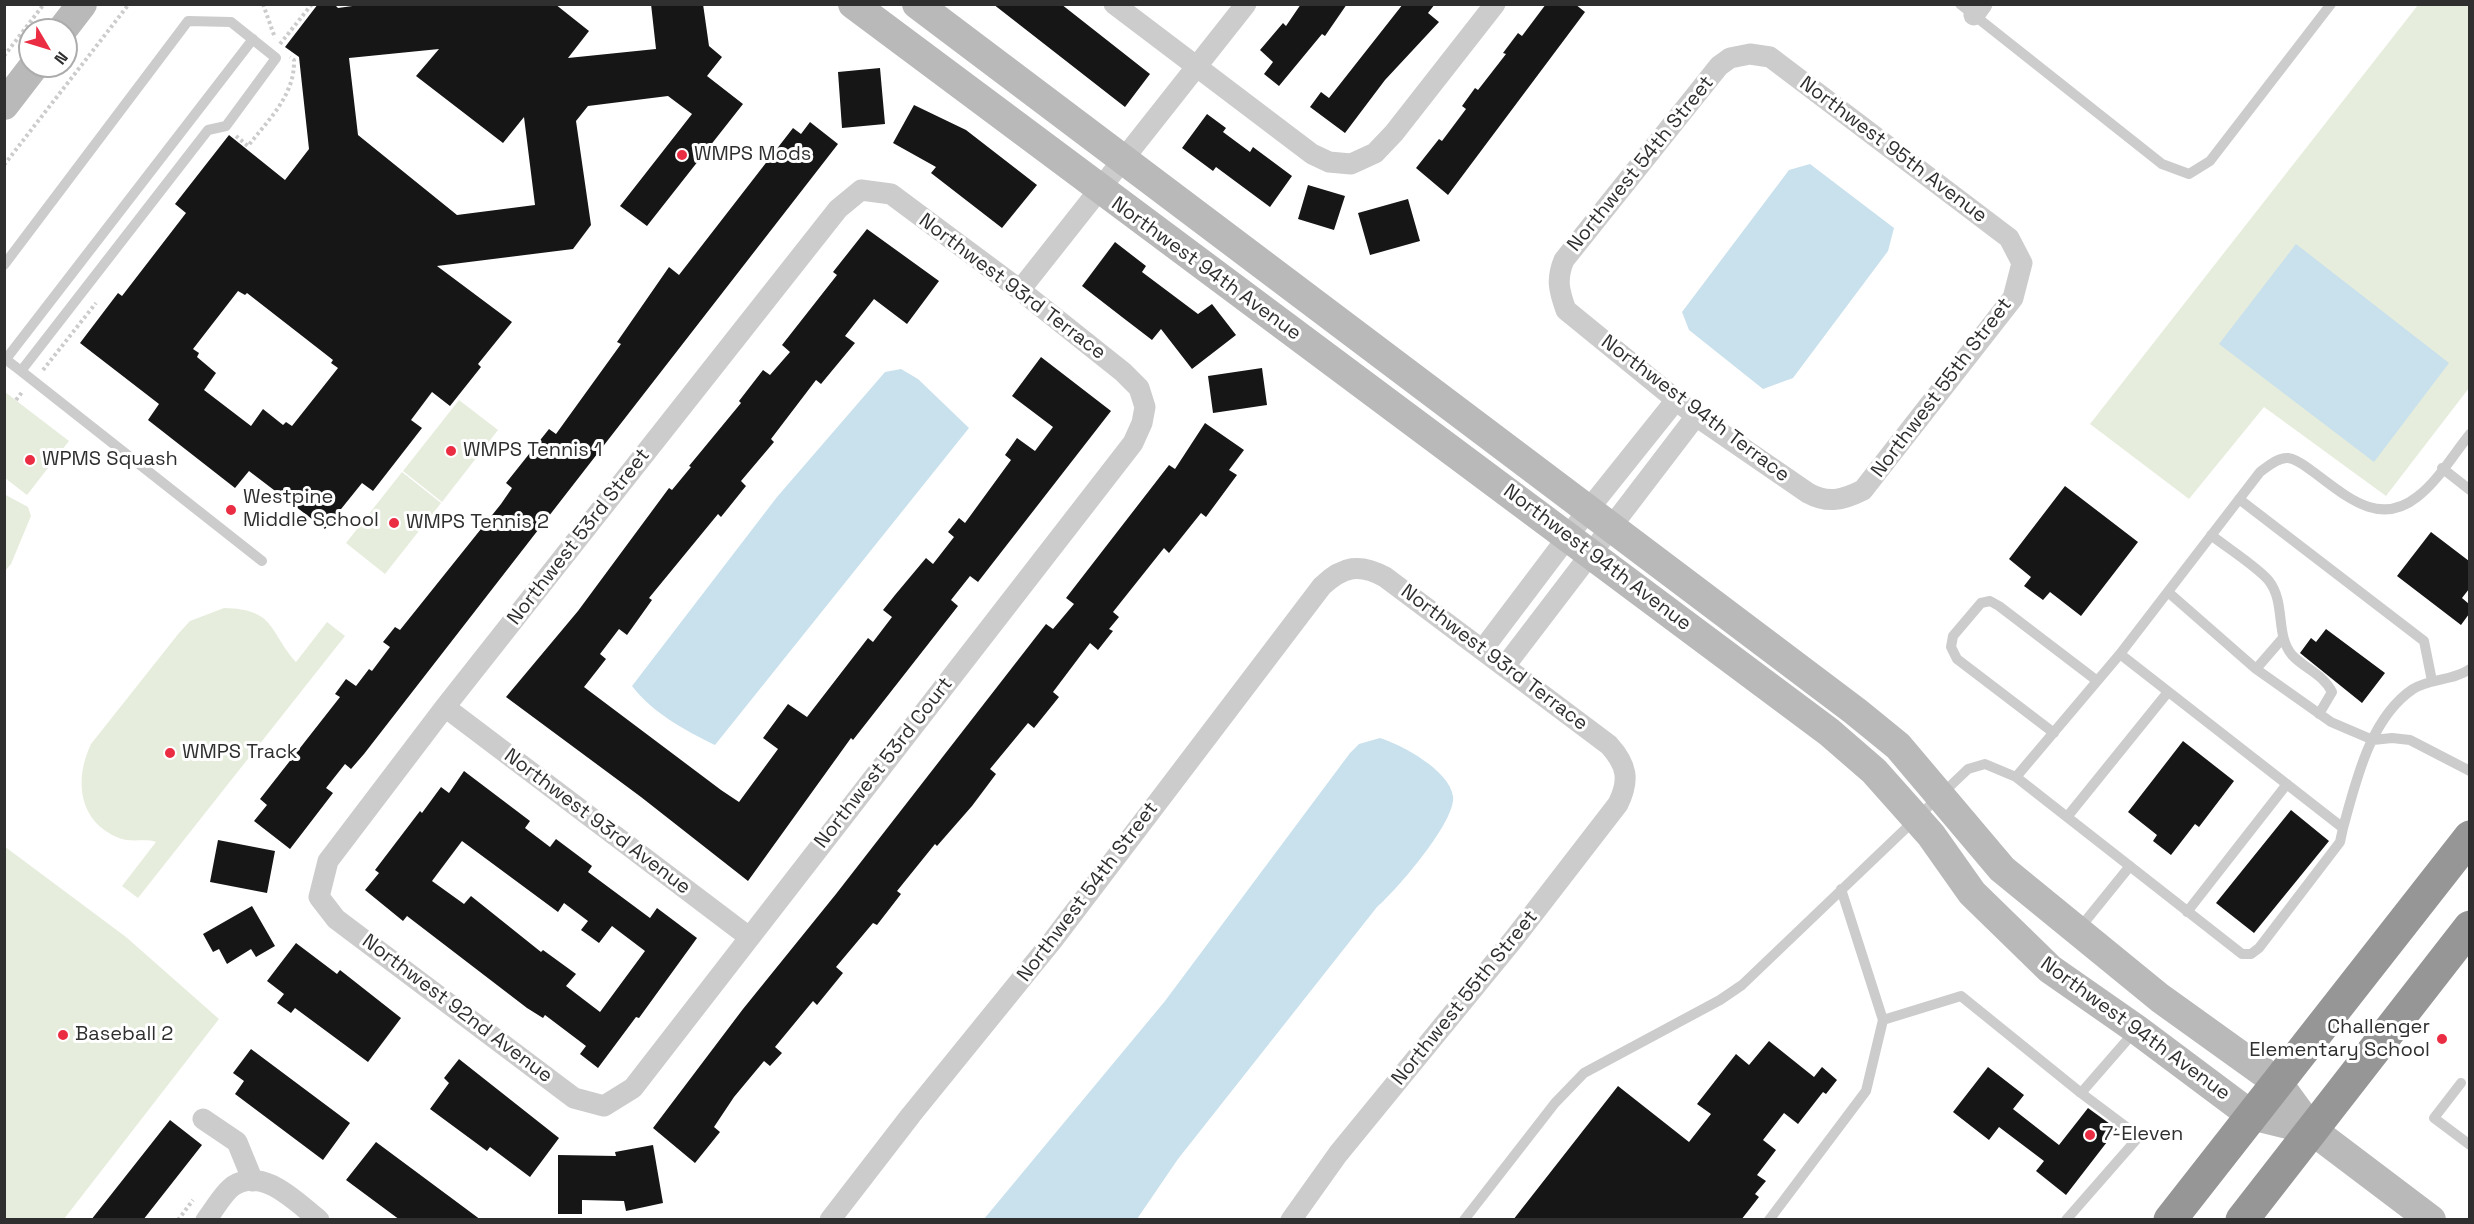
<!DOCTYPE html>
<style>
body{margin:0}
#map{position:relative;width:2474px;height:1224px;overflow:hidden;background:#fff;font-family:"Space Grotesk",sans-serif}
canvas{display:block}
.frame{position:absolute;inset:0;border:6px solid #2f2f2f;pointer-events:none}
.north{position:absolute;left:18px;top:18px;width:60px;height:60px;box-sizing:border-box;background:#fff;border:2px solid #acacac;border-radius:50%;rotate:128deg;font-size:16px;font-weight:700;line-height:24px;text-align:center;color:#2f2f2f}
.north::after{content:'';display:block;margin:auto;width:21px;height:27px;background:#eb2d43;clip-path:polygon(50% 0,100% 100%,50% 72%,0 100%)}
</style>
<div id="map">
<canvas width="2474" height="1224"></canvas>
<div class="frame"></div>
<div class="north">N</div>
</div>
<script>
const c = document.querySelector('canvas').getContext('2d');
c.lineJoin = 'round';
function fill(path, color) { c.fillStyle = color; c.fill(path, 'evenodd'); }
function strokePath(path, color, width, dash) { c.strokeStyle = color; c.lineWidth = width; c.lineCap = dash ? 'butt' : 'round'; c.setLineDash(dash || []); c.stroke(path); }
function label(font, color, halo, rows, align = 'center') {
  c.font = font + ' "Space Grotesk",sans-serif'; c.lineWidth = 6; c.setLineDash([]); c.textBaseline = 'middle'; c.strokeStyle = halo; c.fillStyle = color; for (const [text, x, y, turn = 0] of rows) {
    c.save(); c.translate(x, y); c.rotate((+turn || 0) * Math.PI / 180); c.textAlign = isNaN(turn) ? turn : align; if (halo) c.strokeText(text, 0, 0); c.fillText(text, 0, 0); c.restore();
  }
}
fill(new Path2D(`
 M2418,5H2469V388L2386,496L2264,407L2189,499L2090,424Z
 M5,392L69,441L27,495L5,478Z
 M459,400L498,430L442,502L403,471Z
 M402,472L441,503L385,574L346,543Z
 M4,494L28,507L31,516L11,564L5,571Z
 M224,608C276,609 269,632 296,662L327,622L345,636L138,898L122,886L156,842C145,838 131,843 119,838C78,822 74,779 91,744L179,633L190,621Z
 M4,846L126,937L219,1019L64,1219H5Z`), '#e6eddd');
fill(new Path2D(`
 M1810,164L1894,228L1888,251L1793,378L1763,389L1689,330L1682,312L1789,170Z
 M2296,244L2449,363L2374,462L2219,344Z
 M901,369L918,379L969,428L715,745C684,730 653,713 632,686L777,497L885,372Z
 M1380,738C1402,745 1449,770 1453,796C1457,820 1396,891 1377,907L1178,1159L1137,1219H984L1165,1001L1350,753L1359,744Z`), '#c9e1ed');
fill(new Path2D(`
 M318,4H334L338,8L367,4H555L589,31L568,58L656,49L651,4H703L709,46L722,57L707,76L743,104L647,226L620,206L692,114L668,96L588,106L576,121L591,225L573,249L437,266L512,322L478,364L481,367L450,406L432,392L411,420L422,428L373,491L362,483L325,529L249,471L235,488L148,420L159,404L80,343L118,293L122,296L186,213L175,204L229,135L285,180L309,149L299,57L285,47ZM439,49L416,76L503,143L524,117L535,205L457,215L358,135L349,58ZM238,291L245,295L247,293L333,360L331,363L338,368L292,426L286,422L283,425L263,409L251,426L204,390L216,373L197,357L199,353L193,349Z
 M993,4H1061L1150,74L1125,107Z
 M1301,4H1347L1325,36L1322,34L1279,86L1264,74L1273,62L1260,50L1283,23L1286,26Z
 M1403,4H1435L1428,13L1439,22L1385,80L1345,133L1310,107L1321,92L1329,98Z
 M1546,4H1575L1585,12L1448,195L1416,168L1439,139L1442,141L1466,109L1462,106L1475,88L1478,90L1506,54L1503,53L1518,33L1522,36Z
 M880,68L885,124L842,128L838,72Z
 M914,105L966,130L1037,185L1002,228L931,173L936,167L893,143Z
 M1207,114L1226,128L1223,132L1250,152L1253,147L1292,176L1270,207L1216,167L1213,171L1182,148Z
 M810,122L838,144L364,754L351,769L345,764L326,788L333,793L290,849L254,821L267,805L260,799L340,697L335,694L346,679L356,686L369,669L372,671L390,647L383,642L395,627L400,630L501,504L512,488L506,483L549,429L556,434L621,344L617,342L669,267L679,275L793,128L801,134Z
 M1308,185L1345,196L1334,230L1298,219Z
 M1408,199L1420,241L1370,255L1358,213Z
 M867,229L939,281L907,324L874,299L845,336L855,343L821,384L816,380L771,439L774,442L741,481L746,486L721,517L718,514L649,598L652,600L627,635L619,629L600,654L606,659L584,687L721,790L739,802L778,749L763,738L788,704L807,717L868,638L873,642L892,617L883,610L895,595L926,558L933,564L954,537L948,532L959,518L965,523L1011,460L1005,455L1017,438L1035,451L1053,427L1012,396L1041,357L1111,411L978,582L970,576L951,600L958,606L853,740L851,738L748,881L641,797L506,697L578,611L669,488L672,490L691,467L689,466L741,403L739,401L763,370L770,375L790,352L782,345L837,275L833,272Z
 M1115,242L1146,266L1142,272L1198,314L1212,304L1236,335L1192,369L1161,329L1152,340L1122,317L1082,286Z
 M1262,368L1267,405L1213,413L1208,376Z
 M1205,423L1244,450L1229,470L1237,475L1206,517L1201,513L1169,553L1164,548L1113,612L1119,617L1109,629L1113,631L1098,650L1090,643L1053,692L1059,697L1034,728L1028,723L990,769L996,774L972,806L937,846L935,844L897,891L901,894L877,925L873,923L836,967L843,973L817,1005L813,1001L775,1047L782,1053L770,1066L764,1061L734,1097L714,1127L720,1132L695,1163L653,1128L743,1009L836,894L1046,624L1053,629L1074,604L1066,598L1169,465L1175,469Z
 M2065,486L2138,542L2081,616L2050,592L2043,600L2024,586L2031,577L2009,559Z
 M2431,532L2469,561V589L2462,598L2469,604V614L2461,625L2397,576Z
 M2326,629L2385,673L2362,703L2300,653L2311,638L2316,642Z
 M2183,741L2234,781L2199,827L2195,824L2171,855L2153,841L2157,835L2128,812Z
 M464,771L530,821L525,828L550,847L556,839L592,866L588,872L650,918L657,908L697,938L639,1018L636,1017L598,1068L580,1054L586,1046L545,1015L543,1018L527,1008L407,916L403,921L365,890L379,873L375,870L420,811L422,813L441,787L449,793ZM462,841L558,912L564,903L588,921L581,930L599,943L612,926L645,951L600,1012L566,986L576,974L543,950L541,952L471,896L464,904L432,881Z
 M2291,810L2329,841L2254,933L2216,903Z
 M218,840L275,851L267,893L210,882Z
 M252,906L275,946L256,957L251,949L227,964L219,949L213,952L203,934Z
 M296,943L337,974L340,970L401,1018L368,1062L295,1008L291,1013L277,1003L284,994L267,981Z
 M1769,1041L1814,1077L1822,1067L1837,1080L1826,1094L1823,1092L1798,1124L1784,1113L1763,1140L1776,1150L1757,1175L1766,1181L1755,1194L1759,1197L1741,1220H1513L1618,1086L1689,1142L1711,1114L1697,1104L1736,1054L1749,1065Z
 M251,1049L350,1123L323,1160L235,1094L244,1081L233,1073Z
 M459,1059L559,1138L530,1177L490,1147L487,1151L430,1109L449,1083L444,1078Z
 M1988,1067L2024,1095L2013,1109L2059,1145L2088,1108L2117,1129L2066,1195L2036,1171L2044,1161L1999,1127L1989,1140L1953,1112Z
 M170,1120L202,1145L143,1220H91Z
 M376,1142L481,1220H400L346,1180Z
 M653,1145L663,1203L626,1211L624,1201L582,1200V1214H558V1155L616,1156L615,1152Z`), '#161616');
strokePath(new Path2D(`
 M263,4L275,38
 M280,44L312,4
 M4,56L44,4
 M236,136L248,146C269,119 295,95 294,60L290,57
 M4,165L129,4
 M43,370L96,303
 M16,400L23,391
 M178,1220L193,1200`), '#ccc', 4, [3, 3]);
strokePath(new Path2D(`
 M1960,4L2162,164L2189,174L2210,161L2331,4
 M4,265L188,21L231,22L276,58L226,126L208,130L21,371L4,358
 M6,359L253,39
 M21,371L262,561
 M2442,468L2470,490
 M2239,499L2424,641L2432,681
 M2211,535C2226,547 2259,568 2269,581C2286,603 2275,635 2292,655C2305,669 2323,674 2332,692L2319,714
 M2168,592L2256,669L2331,722L2373,740L2392,738L2410,740L2470,771
 M2256,669L2282,639
 M2054,733L1957,659L1951,647L1953,636L1981,603L1990,601L1999,606L2096,680
 M2016,777L2242,954H2251L2259,948L2340,842L2343,828L2120,654
 M2067,817L2168,692
 M2343,828C2356,781 2370,718 2413,689C2431,678 2453,681 2470,669
 M2187,912L2287,784
 M2079,929L2130,866
 M1883,1020L1961,996L2081,1093L2135,1031
 M2461,1083L2434,1118L2470,1145
 M1464,1220L1555,1103L1584,1073L1720,1000L1742,985L1968,769L1985,764L2016,777L2120,654L2260,472C2267,467 2278,457 2288,458C2297,459 2305,466 2312,471C2344,494 2378,528 2417,497C2438,481 2453,455 2470,434
 M1769,1220L1866,1091L1883,1020L1841,889
 M2066,1220L2136,1140L2137,1135L2081,1093`), '#ccc', 10);
strokePath(new Path2D(`
 M1114,4L1312,154L1329,162L1351,164L1375,153L1394,133L1495,4
 M1974,15L1982,4
 M1750,54L1770,57L2009,238L2022,263L2013,298L1863,490C1843,500 1828,504 1808,493L1696,416L1566,310C1559,291 1556,279 1564,260L1719,66L1730,58Z
 M861,190L891,194L1020,290L1123,372L1139,388L1145,407L1142,423L1133,443L633,1088L604,1106L574,1098L336,919L319,897L328,861L445,707L838,209Z
 M1020,290L1246,4
 M1483,649L1588,510L1676,400
 M1505,666L1696,416
 M445,707L749,937
 M203,1119L237,1142L253,1181
 M206,1220C214,1210 223,1193 233,1186C263,1166 297,1203 319,1220
 M830,1220L911,1115L1053,940L1322,586C1343,566 1360,563 1385,577L1609,745C1627,765 1630,780 1618,804L1513,940L1338,1154L1291,1220`), '#ccc', 21);
strokePath(new Path2D(`
 M853,4L1829,732L1874,771L1931,835L1972,893L2050,969L2136,1029L2251,1115L2312,1130
 M917,4L1855,711L1898,746L2002,869L2160,998L2277,1082L2312,1130L2431,1220
 M62,30L82,4
 M4,105L34,66`), '#b9b9b9', 30);
strokePath(new Path2D(`
 M2170,1220L2470,837
 M2242,1220L2470,927`), '#969696', 33);
for (const [x, y, r, color] of [
 [682,155,6,"#eb2d43"],
 [451,451,6,"#eb2d43"],
 [30,460,6,"#eb2d43"],
 [231,510,6,"#eb2d43"],
 [394,523,6,"#eb2d43"],
 [170,753,6,"#eb2d43"],
 [63,1035,6,"#eb2d43"],
 [2442,1039,6,"#eb2d43"],
 [2090,1135,6,"#eb2d43"]
]) { const dot = new Path2D(); dot.arc(x, y, r, 0, 2 * Math.PI); c.fillStyle = color; c.fill(dot); strokePath(dot, '#fff', 2); }
label('20px', '#2f2f2f', '#fff', [
 ["Northwest 95th Avenue",1893,150,37],
 ["Northwest 54th Street",1641,164,-51],
 ["Northwest 94th Avenue",1206,269,36],
 ["Northwest 93rd Terrace",1012,287,37],
 ["Northwest 55th Street",1942,388,-53],
 ["Northwest 94th Terrace",1695,409,37],
 ["Northwest 53rd Street",579,537,-52],
 ["Northwest 94th Avenue",1597,558,37],
 ["Northwest 93rd Terrace",1494,658,37],
 ["Northwest 53rd Court",884,763,-52],
 ["Northwest 93rd Avenue",597,822,37],
 ["Northwest 54th Street",1088,892,-53],
 ["Northwest 55th Street",1465,998,-51],
 ["Northwest 92nd Avenue",457,1009,37],
 ["Northwest 94th Avenue",2135,1029,36]
]);
label('20px', '#2f2f2f', '#fff', [
 ["WMPS Mods",694,155],
 ["WMPS Tennis 1",463,451],
 ["WPMS Squash",42,460],
 ["Westpine",243,498],
 ["Middle School",243,521],
 ["WMPS Tennis 2",406,523],
 ["WMPS Track",182,753],
 ["Challenger",2430,1028,"right"],
 ["Elementary School",2430,1051,"right"],
 ["Baseball 2",75,1035],
 ["7-Eleven",2102,1135]
], 'left');
</script>
